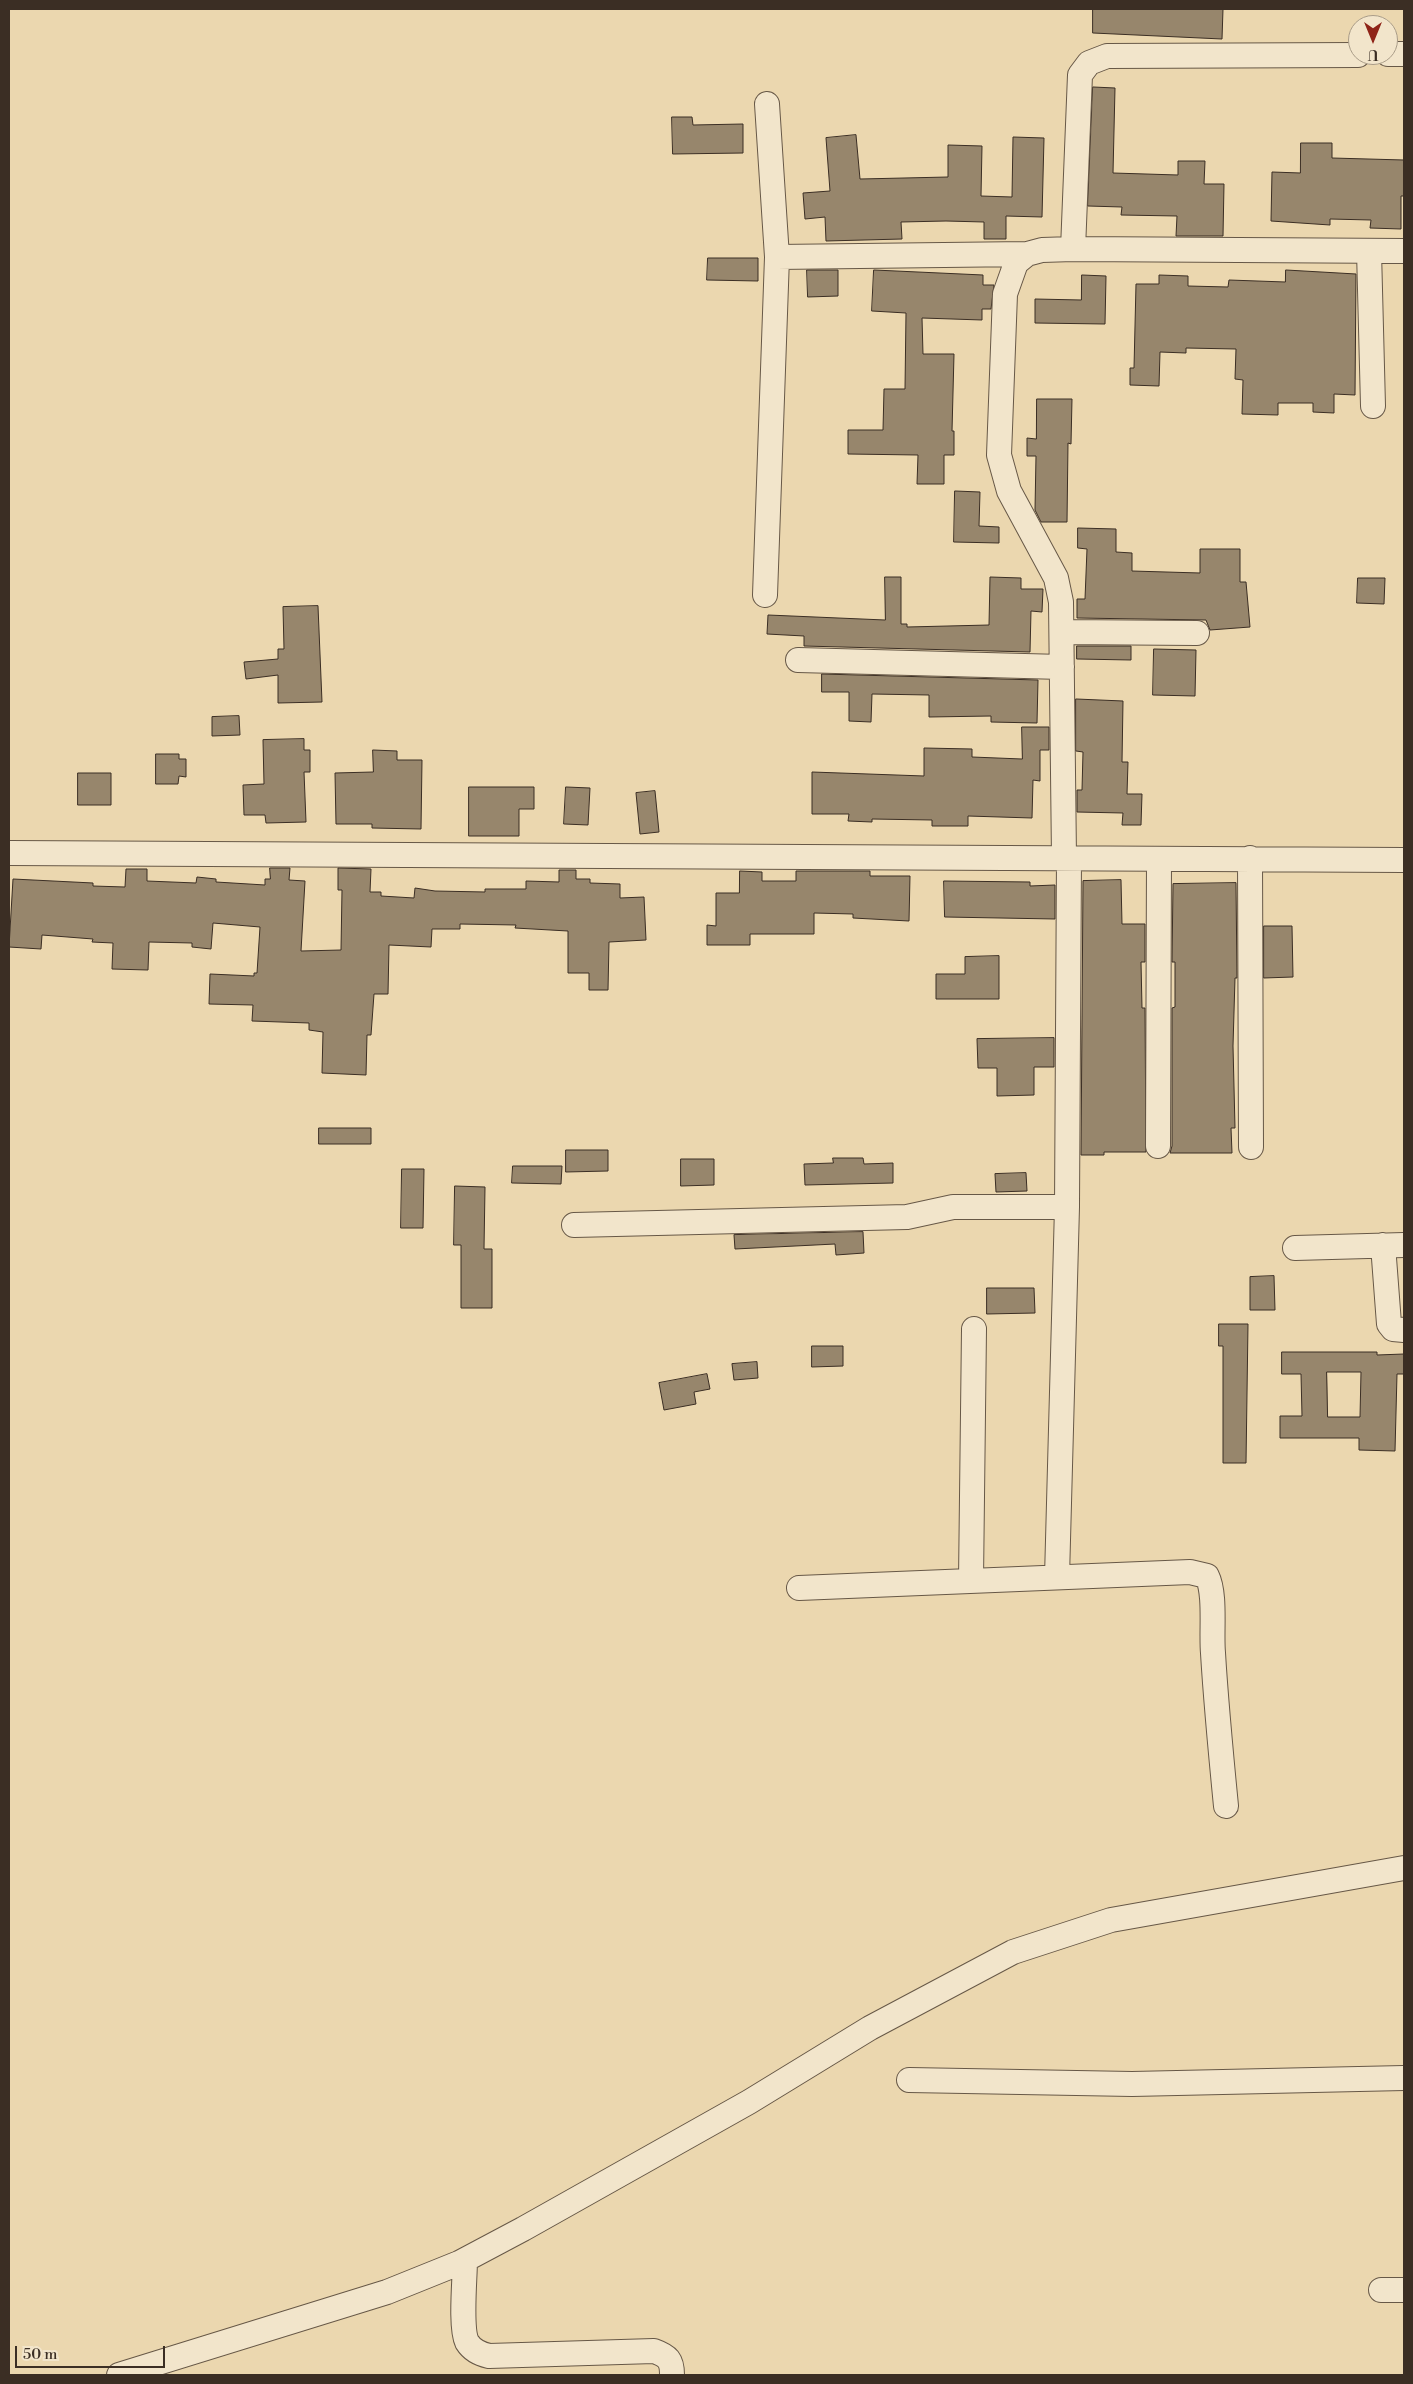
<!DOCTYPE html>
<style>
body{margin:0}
#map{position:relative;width:1413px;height:2384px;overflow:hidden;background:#ebd7af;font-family:"Libre Bodoni",serif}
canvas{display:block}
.frame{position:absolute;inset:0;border:10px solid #3b2e24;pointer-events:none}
.north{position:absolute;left:1348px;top:15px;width:50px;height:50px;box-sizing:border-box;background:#f2e5cb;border:1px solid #a99c88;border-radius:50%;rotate:180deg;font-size:14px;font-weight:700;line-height:20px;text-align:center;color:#3b2e24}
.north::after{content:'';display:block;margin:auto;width:18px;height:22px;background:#8f2418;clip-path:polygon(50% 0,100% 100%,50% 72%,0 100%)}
.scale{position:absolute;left:15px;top:2346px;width:150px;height:22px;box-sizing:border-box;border:2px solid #3b2e24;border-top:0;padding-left:6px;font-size:15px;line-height:18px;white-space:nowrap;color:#3b2e24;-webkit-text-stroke:4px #f2e5cb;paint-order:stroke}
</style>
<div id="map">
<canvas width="1413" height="2384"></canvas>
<div class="frame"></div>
<div class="north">U</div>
<div class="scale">50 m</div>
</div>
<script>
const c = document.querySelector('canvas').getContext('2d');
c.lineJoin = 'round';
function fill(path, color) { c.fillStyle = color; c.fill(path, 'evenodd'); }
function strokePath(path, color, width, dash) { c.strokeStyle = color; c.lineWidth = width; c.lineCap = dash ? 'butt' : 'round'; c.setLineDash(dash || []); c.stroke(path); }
const building = new Path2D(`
 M1093,9H1223L1222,39L1093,33Z
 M1093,87L1115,88L1113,173L1178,175V161H1205L1204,184H1224L1223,236H1176L1177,216L1121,215L1122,207L1088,206Z
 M672,117H692L693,125L743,124V153L673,154Z
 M856,135L860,179L948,177V145L982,146L981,196L1012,197L1013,137L1044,138L1042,217L1006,216V239H984V222L946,221L901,222L902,239L826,241L825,217L805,219L803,193L830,191L826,138Z
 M1301,143H1332V158L1404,160V196H1401V229L1370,228L1371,220L1330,219V225L1271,221L1272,172L1300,173Z
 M708,258H758V281L707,280Z
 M807,270H838V296L808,297Z
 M874,270L983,275V285H994L991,309H982V320L922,318L923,354H954L952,431H954V455H944V484H917L918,455L848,454V430H883L884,389H905L906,313L872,311Z
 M1286,270L1356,274L1355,395L1334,394V413L1313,412V403H1278V415L1242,414L1243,380L1235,379L1236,349L1186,348V353L1160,352L1159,386L1130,385V368H1134L1136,284H1159V275L1188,276V286L1228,287L1229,280L1285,282Z
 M1082,275L1106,276L1105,324L1035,323V299L1081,300Z
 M1037,399H1072L1071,444L1068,443L1067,522H1041L1035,510L1036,456H1027V438L1036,439Z
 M955,491L980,492L979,526L999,527V543L954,542Z
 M1078,528L1116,529V552L1132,553V571L1200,573V549H1240V582H1246L1250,627L1210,630L1206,620L1077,618V599H1085L1087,549L1078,548Z
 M885,577H901V624H907V627L989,625L990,577L1021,578V589H1043L1042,612L1031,611L1030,652L804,646V636L767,634L768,615L885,620Z
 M1358,578H1385L1384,604L1357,603Z
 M318,606L322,702L278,703V675L246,679L244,662L278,659V649H284L283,607Z
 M1077,646H1131V660L1077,659Z
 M1154,649L1196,650L1195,696L1153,695Z
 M822,674L1038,680L1037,723L991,722V716L929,717V695L872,694L871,722L849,721V692H822Z
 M1076,699L1123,701L1122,762H1128L1127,794H1142L1141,825H1122L1123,813L1077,812V790H1082L1083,752L1076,751Z
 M239,716L240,735L212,736V717Z
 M1022,727H1049V750H1040V781L1033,780L1032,818L968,816V826H932V820L872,819V822L848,821L849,814H812V772L924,776V748L972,749V757L1022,759Z
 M304,739V750H310V772H304L306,822L266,823L265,815H244L243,785L264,784L263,740Z
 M373,750L397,751V760H422L421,829L372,828V824H336L335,773L373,772Z
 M156,754H179V759H186V777L179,776L178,784H156Z
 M78,773H111V805H78Z
 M469,787H534V809H519V836H469Z
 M566,787L590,788L588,825L564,824Z
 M655,791L659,832L640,834L636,793Z
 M270,868H290L289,880L305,881L301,951L341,950L342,890H338V868L371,869L370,892H381V896L414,898L415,888L435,891L485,892V889H526V881L559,882V870H576V879H590V883L620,884V898L644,897L646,940L609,942L608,990H589V973H568V931L515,928L516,925L460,924V929H432L431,947L389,945L388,994H374L371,1035H367L366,1075L322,1073L323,1032L309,1030V1023L252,1021L253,1005L209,1004L210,974L254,976V973H257L260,927L213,923L211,949L192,947V943L149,942L148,970L112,969L113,943L92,942L93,939L42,935L41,949L9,947L13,879L93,883V886L125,887L126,869H147V881L196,883L197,877L216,879V882L265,885V879H270Z
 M740,871L762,872V881H796V871H870V876H910L909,921L853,918V914L814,913V934H750V945H707V925L716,926V893H739Z
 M1121,880L1122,924H1145V962H1141L1142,1008H1145L1146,1152H1104V1155H1081L1083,881Z
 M944,881L1030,882V886L1055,885V919L945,917Z
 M1236,883L1237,978H1235L1233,1046L1235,1128H1231L1232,1153H1170L1172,1146V1008L1175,1007V962H1172L1173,884Z
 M1264,926H1292L1293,977L1264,978Z
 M999,956V999H936V974H965V957Z
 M1054,1038V1067H1034V1095L997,1096V1068H978L977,1039Z
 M319,1128H371V1144H319Z
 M566,1150H608V1171L566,1172Z
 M833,1158H863L864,1164L893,1163V1183L805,1185L804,1164L833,1163Z
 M681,1159H714V1185L681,1186Z
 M513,1166H562L561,1184L512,1183Z
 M402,1169H424L423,1228H401Z
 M1026,1173L1027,1191L996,1192L995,1174Z
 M455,1186L485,1187L484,1249H492V1308H461V1245H454Z
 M863,1232L864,1253L836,1255L835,1244L735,1249L734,1235Z
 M1274,1276L1275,1310H1250V1277Z
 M987,1288H1034L1035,1313L987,1314Z
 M1219,1324H1248L1246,1463H1223V1346H1219Z
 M812,1346H843V1366L812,1367Z
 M1282,1352H1377V1355L1404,1354V1374H1397L1395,1451L1359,1450V1438H1280V1416H1302L1301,1374H1282ZM1327,1372H1361L1360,1417H1328Z
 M757,1362L758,1378L734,1380L732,1364Z
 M707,1374L710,1389L694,1392L696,1404L664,1410L659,1383Z`);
fill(building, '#97866c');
strokePath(building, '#3b2e24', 1);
const minor = new Path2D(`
 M1388,54H1404
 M1073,249L1080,75L1089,63L1107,56L1358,55
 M1369,251L1373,406
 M1027,254L1016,263L1005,294L999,455L1009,491L1056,578L1061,602L1064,858
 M777,257L1027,254L1042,250L1073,249L1404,251
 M765,595L777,257L767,104
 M1062,632L1197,633
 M798,660L1062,667
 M9,853L1404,860
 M1250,858L1251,1147
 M1158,1146L1159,859
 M574,1225L907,1217L953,1207H1067
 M1383,1245L1389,1324L1393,1329L1404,1330
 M1295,1248L1404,1245
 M1057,1577L1067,1207L1069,858
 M971,1580L974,1329
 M799,1588L1190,1572L1207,1576C1216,1594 1211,1632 1213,1653C1216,1704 1221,1755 1226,1806
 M909,2080L1132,2084L1404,2078
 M465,2260C465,2278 460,2327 467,2342C472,2350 480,2354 489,2356L654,2351C668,2356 672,2360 672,2375
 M1381,2290H1404
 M119,2375L387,2292L459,2263L523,2229L749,2102L870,2028L1013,1952L1111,1920L1404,1868`);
strokePath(minor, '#675847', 26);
strokePath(minor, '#f2e5cb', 24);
</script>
